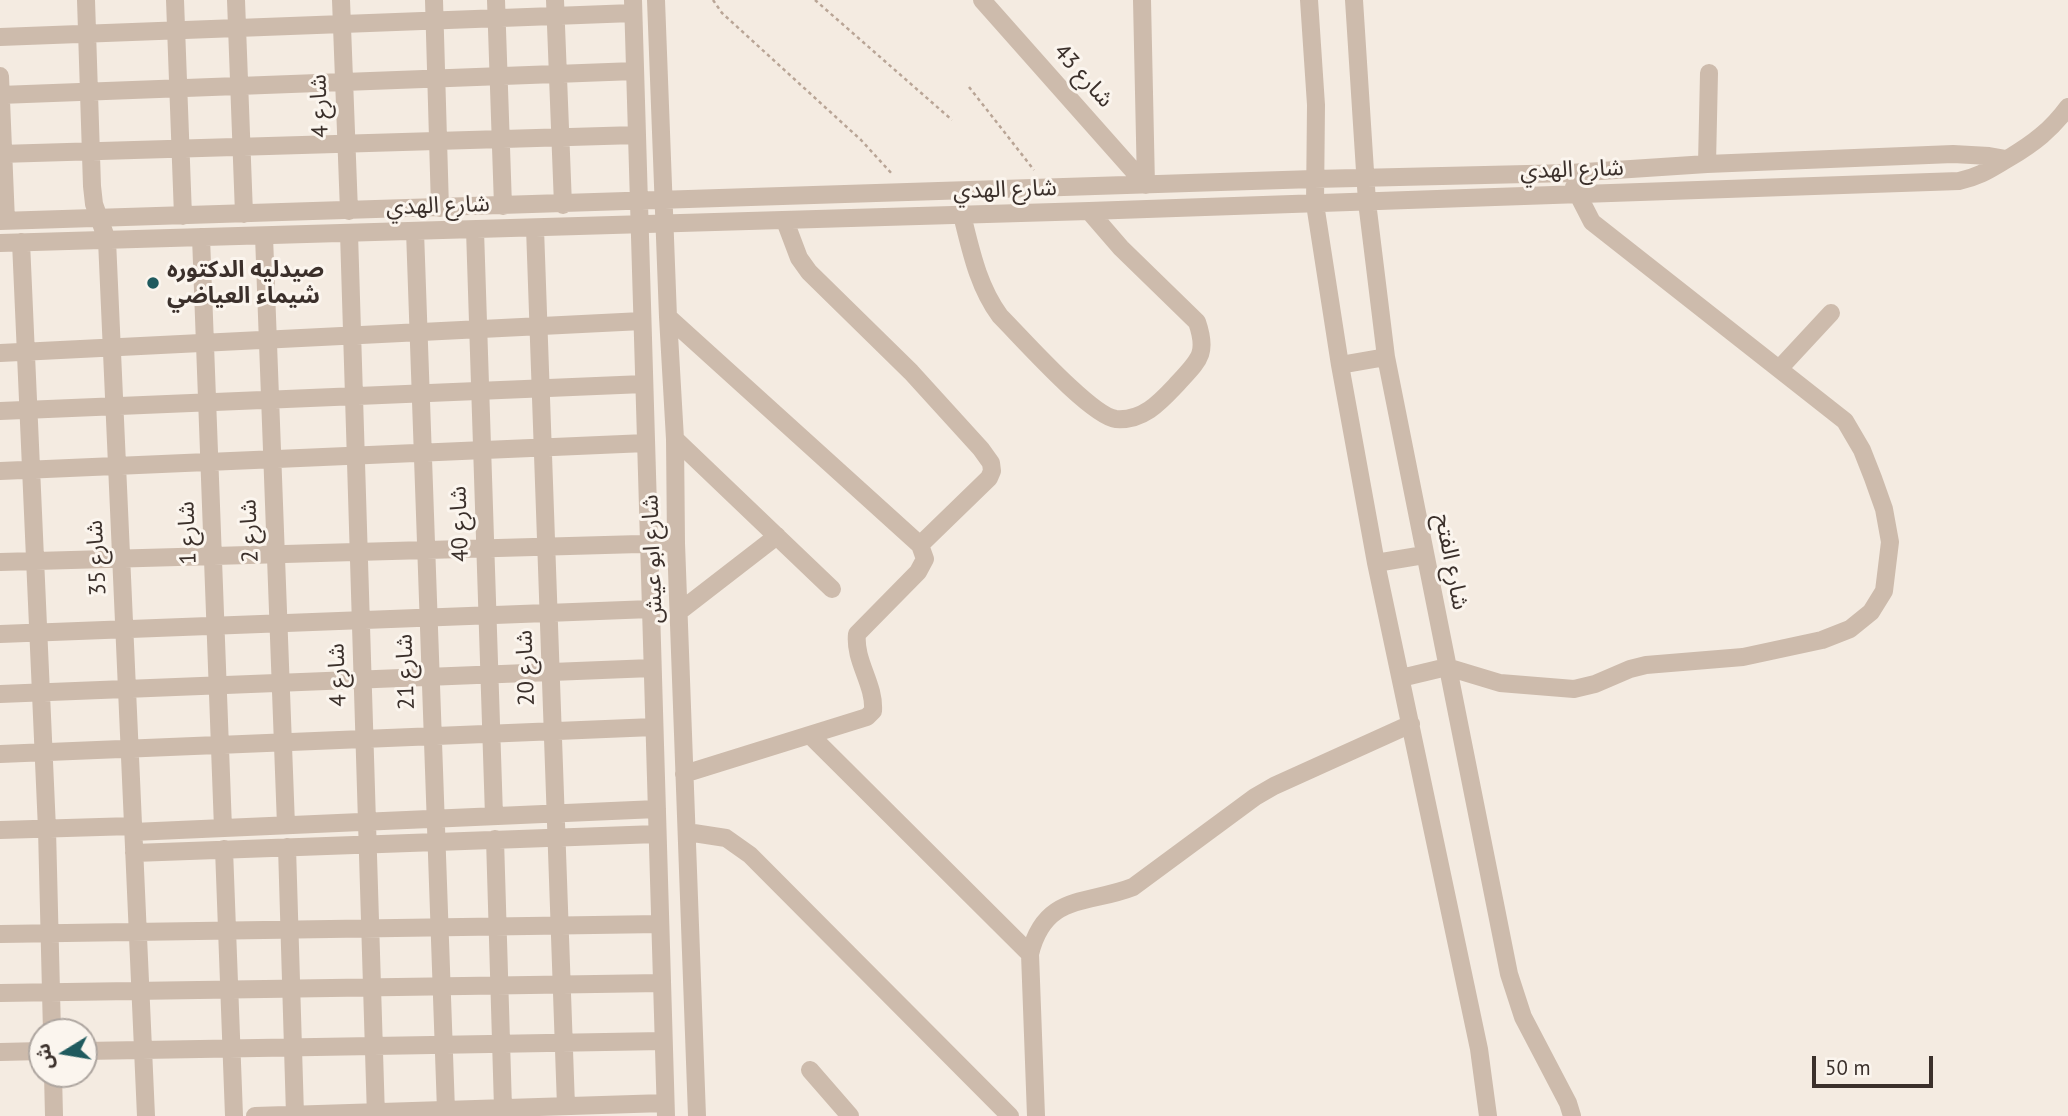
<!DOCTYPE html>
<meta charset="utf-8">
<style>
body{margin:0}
#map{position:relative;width:2068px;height:1116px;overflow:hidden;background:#f4ebe1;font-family:"PT Sans","Noto Sans Arabic",sans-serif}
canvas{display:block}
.north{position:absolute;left:28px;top:1018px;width:70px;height:70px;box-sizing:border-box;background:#fbf5ee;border:2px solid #aea6a0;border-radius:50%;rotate:259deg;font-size:19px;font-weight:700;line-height:28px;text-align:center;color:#3b302b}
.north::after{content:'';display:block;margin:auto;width:24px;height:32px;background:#1f5a5e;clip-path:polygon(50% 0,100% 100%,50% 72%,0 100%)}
.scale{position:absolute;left:1812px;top:1056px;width:121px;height:32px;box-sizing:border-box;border:4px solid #3b302b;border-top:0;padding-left:9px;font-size:21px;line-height:24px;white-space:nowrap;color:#3b302b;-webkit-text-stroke:5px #fbf5ee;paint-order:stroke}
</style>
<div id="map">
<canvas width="2068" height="1116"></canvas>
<div class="north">ش</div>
<div class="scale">50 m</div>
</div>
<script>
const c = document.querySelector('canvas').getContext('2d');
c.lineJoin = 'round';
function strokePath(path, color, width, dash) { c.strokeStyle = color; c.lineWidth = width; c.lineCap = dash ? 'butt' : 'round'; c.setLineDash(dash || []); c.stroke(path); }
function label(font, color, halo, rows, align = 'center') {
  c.font = font + ' "PT Sans","Noto Sans Arabic",sans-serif'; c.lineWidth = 6; c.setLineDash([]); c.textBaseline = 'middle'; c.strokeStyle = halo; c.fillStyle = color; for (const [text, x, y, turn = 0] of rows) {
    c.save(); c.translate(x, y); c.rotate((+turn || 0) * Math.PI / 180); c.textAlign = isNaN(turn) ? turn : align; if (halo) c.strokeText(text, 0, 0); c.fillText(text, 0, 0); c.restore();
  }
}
strokePath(new Path2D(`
 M713,0L722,13L861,140L893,175
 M815,0L952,120
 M969,87L1034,170`), '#b9a596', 2.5, [3.5, 3.5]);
strokePath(new Path2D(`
 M86,0L92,186L94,204L107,240L146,1116
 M175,0L183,216
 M236,0L244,214
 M341,0L349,211
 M434,0L440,208
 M496,0L503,206
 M555,0L563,205
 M633,0L666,1116
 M656,0L668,317L675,439L676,543L697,1116
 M982,0L1146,185
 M1142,0L1146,185
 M1309,0L1316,105L1315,204L1340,365L1376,563L1479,1049L1488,1116
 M1354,0L1367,202L1386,357L1509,974L1523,1017L1568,1103L1572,1116
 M0,37L633,13
 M0,76L6,221
 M0,95L635,71
 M0,154L637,135
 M1707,164L1709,73
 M962,215C971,251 978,286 1000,316C1021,337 1091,416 1116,419C1144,421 1161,401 1178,383C1199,360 1208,354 1197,322L1121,248L1089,211
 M0,221L1314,179L1570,173L1707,164L1953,154L1989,156L2006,159
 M785,221L799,258L809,272L911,372L981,449L991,463L992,471L989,478L920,545
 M535,228L566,1106
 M475,230L494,816
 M415,231L446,1110
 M349,233L376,1116
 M264,236L286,825
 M201,237L223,828
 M21,242L47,829L52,1032
 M0,243L1089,211L1959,181C1981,176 1990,169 2009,158C2034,143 2051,130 2068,107
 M668,317L920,545L925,559L918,572L857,634C854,661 875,684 873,711L867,717L684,774
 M0,353L642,321
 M1340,365L1386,357
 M1779,369L1831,313
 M0,411L644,384
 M675,439L832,589
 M0,471L646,443
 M0,562L676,543
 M1376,563L1424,555
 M680,611L777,536
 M0,634L651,609
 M1401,678L1447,667L1500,683L1574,689L1595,684L1630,669L1646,665L1743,657L1822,640L1850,629L1871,612L1884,591L1890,542L1884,509L1873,478L1862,450L1845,421L1592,222L1574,187
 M0,694L652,668
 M811,736L1030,954
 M0,754L654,727
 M0,830L133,826
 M133,832L657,809
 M687,832L726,838L750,855L1010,1116
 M495,839L503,1108
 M287,847L295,1115
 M224,849L234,1116
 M134,853L657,834
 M0,934L660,924
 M0,993L662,983
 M84,1051L663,1041
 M0,1052L42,1051
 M810,1070L850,1116
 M53,1074L54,1116
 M255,1116L665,1103
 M1036,1116L1030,954C1045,893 1087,905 1133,887L1255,797L1274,786L1411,724`), '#cdbbac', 18);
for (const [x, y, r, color] of [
 [153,283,7,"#1f5a5e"]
]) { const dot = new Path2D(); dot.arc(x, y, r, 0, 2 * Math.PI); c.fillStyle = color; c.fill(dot); strokePath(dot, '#fbf5ee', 2.5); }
label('23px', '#3b302b', '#fbf5ee', [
 ["شارع 43",1083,76,48],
 ["شارع 4",320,106,-92],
 ["شارع الهدي",1572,170,-2],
 ["شارع الهدي",1005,190,-2],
 ["شارع الهدي",438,206,-2],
 ["شارع 40",460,524,-92],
 ["شارع 2",250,531,-92],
 ["شارع 1",188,533,-92],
 ["شارع 35",97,558,-93],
 ["شارع ابو عيش",653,559,-92],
 ["شارع الفتح",1451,562,79],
 ["شارع 20",526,668,-92],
 ["شارع 21",406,672,-92],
 ["شارع 4",338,675,-92]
]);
label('bold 23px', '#3b302b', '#fbf5ee', [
 ["صيدليه الدكتوره",167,270],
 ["شيماء العياضي",167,296]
], 'left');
</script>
